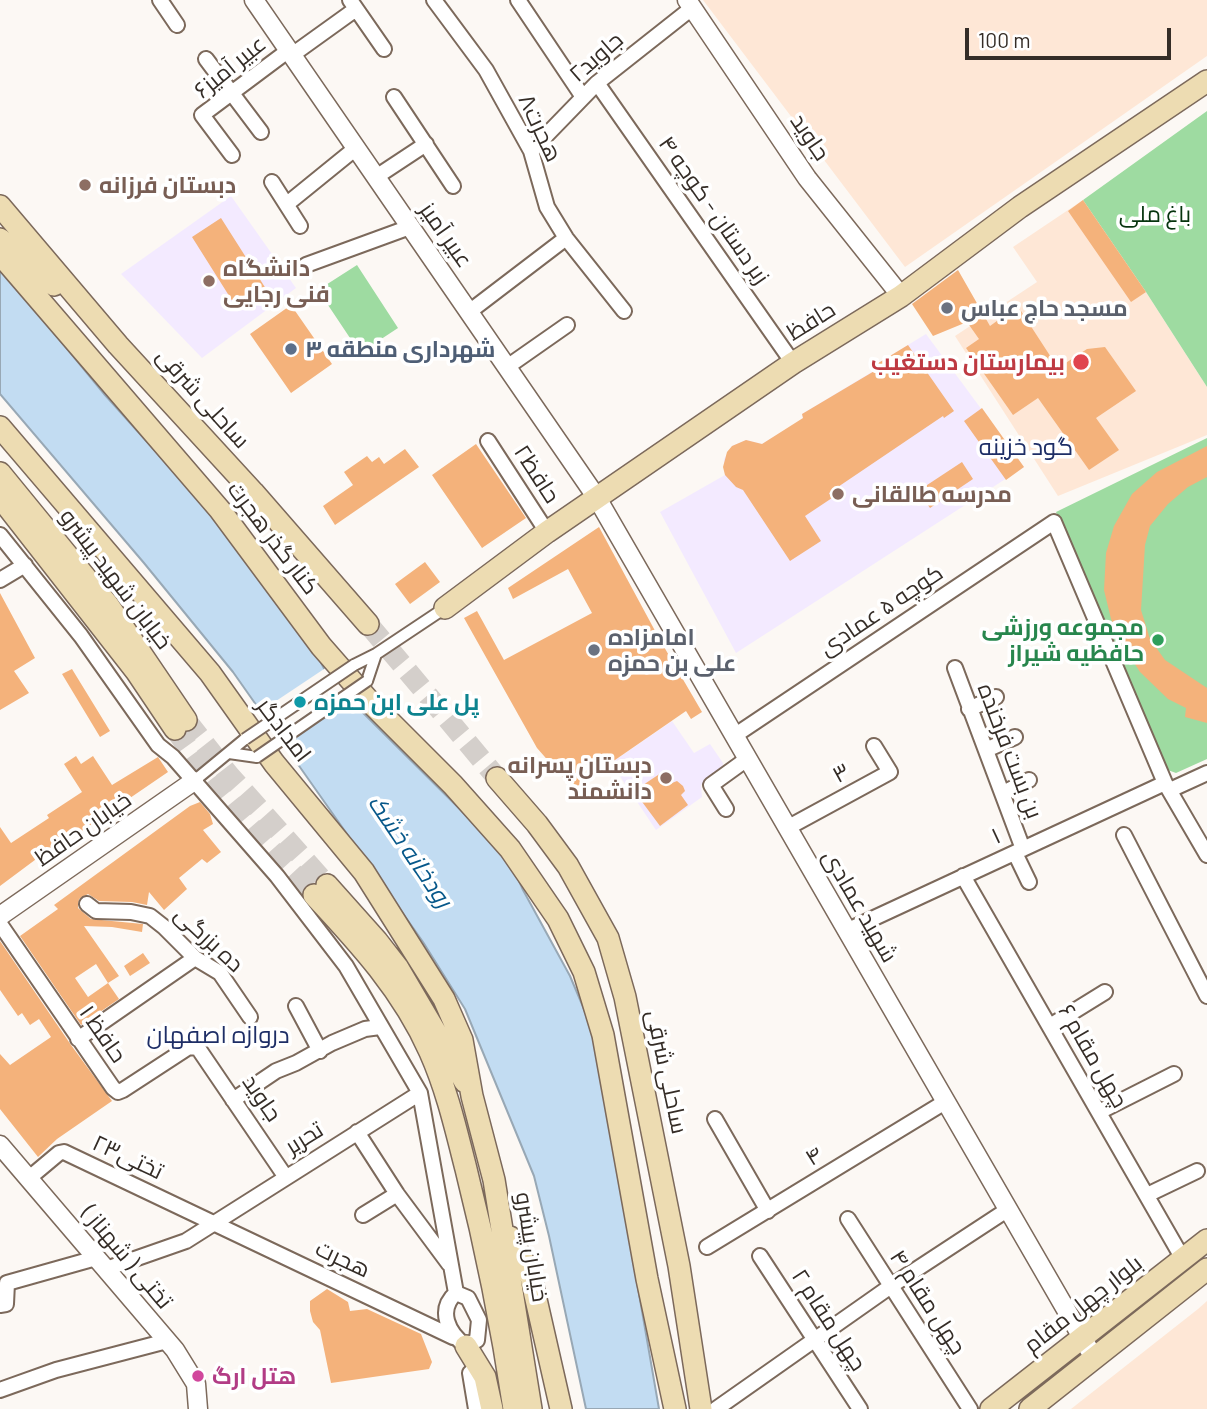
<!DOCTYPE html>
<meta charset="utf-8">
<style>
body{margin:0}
#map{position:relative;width:1207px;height:1409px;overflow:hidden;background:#fcf8f4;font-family:Barlow,sans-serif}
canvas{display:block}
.scale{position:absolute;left:965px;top:28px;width:206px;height:32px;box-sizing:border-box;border:4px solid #352d27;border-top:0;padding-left:9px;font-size:21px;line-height:24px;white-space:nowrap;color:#352d27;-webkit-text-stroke:5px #fff;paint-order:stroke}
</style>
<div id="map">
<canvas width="1207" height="1409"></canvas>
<div class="scale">100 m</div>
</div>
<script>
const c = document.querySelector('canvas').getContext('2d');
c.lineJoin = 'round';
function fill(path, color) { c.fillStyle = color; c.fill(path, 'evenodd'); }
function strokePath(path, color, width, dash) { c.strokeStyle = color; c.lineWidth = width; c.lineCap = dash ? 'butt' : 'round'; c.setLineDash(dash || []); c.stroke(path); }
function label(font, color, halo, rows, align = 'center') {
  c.font = font + ' Barlow,Cairo,sans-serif'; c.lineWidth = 7; c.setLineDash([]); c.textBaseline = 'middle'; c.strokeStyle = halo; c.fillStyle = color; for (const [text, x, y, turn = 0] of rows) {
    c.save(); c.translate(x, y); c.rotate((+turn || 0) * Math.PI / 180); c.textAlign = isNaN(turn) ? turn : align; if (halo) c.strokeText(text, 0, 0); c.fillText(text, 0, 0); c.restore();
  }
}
fill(new Path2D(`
 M703,0H1207V56L905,267Z
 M1083,200L1146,292L1207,387V435L1058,496L955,336L1037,282L1013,247Z
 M1207,1301V1409H1071L1198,1309Z`), '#fee7d6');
fill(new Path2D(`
 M231,196L296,288L202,358L121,274Z
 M926,334L1024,467L736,653L660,512L725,475L724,459L732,446L746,440L762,444L803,419L802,414L875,370V365Z
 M672,721L694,753L710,744L723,763L722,771L701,785L702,797L656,830L611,763Z`), '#f3eaff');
fill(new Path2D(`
 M1207,111V387L1146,292L1083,200Z
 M357,265L398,328L360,353L318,290Z
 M1207,438V759L1176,773L1165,769L1056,512Z`), '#9edba1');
const water = new Path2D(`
 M0,267L105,395L219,522L316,653L330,680L509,858L523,890L570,976L589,1021L600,1069L659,1409H586L549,1236L534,1176L465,1009L423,942L233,672L144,563L0,394Z`);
fill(water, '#c2dcf2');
strokePath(water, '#98a8b5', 2);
fill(new Path2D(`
 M327,667L333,678L344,689L275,736L258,713Z`), '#fcf8f4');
fill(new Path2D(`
 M1083,200L1146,292L1131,302L1068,211Z
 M221,218L268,292L238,310L192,237Z
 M958,270L990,326L1008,313L1011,318L1021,311L1058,368L1087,349L1105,347L1136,391L1096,418L1119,450L1089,470L1038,398L1013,415L966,348L979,339L967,322L933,336L912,304Z
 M291,305L332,364L291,393L250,334Z
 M908,345L954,411L944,418L943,416L829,493L832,498L805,516L821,541L790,561L743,490L736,487L725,475L723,467L727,452L732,446L746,440L762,444L803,418L802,414L876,370L875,365Z
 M982,408L1024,467L1006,480L964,421Z
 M476,444L526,518L482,548L432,475Z
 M1207,446V477L1188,487L1168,504L1150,526L1145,545L1141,610L1150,639L1165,660L1207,688V723L1185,717L1186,708L1168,699L1140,672L1122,644L1111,619L1104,590L1106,553L1114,526L1132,494L1157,472Z
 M405,449L419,467L335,525L323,506L353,485L344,472L367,456L372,462L379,457L384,464Z
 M962,462L973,479L930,508L918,491Z
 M599,527L660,640L702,712L691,719L686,711L573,789L537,748L464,618L477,611L504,660L592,613L568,569L513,599L508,588Z
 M425,562L440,582L410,604L395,584Z
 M0,593L35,658L14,671L29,693L0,710Z
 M72,669L110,731L100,737L62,674Z
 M76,756L81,764L93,756L112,785L158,757L168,772L51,852L47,851L0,886V827L11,843L49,818L47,815L82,792L64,764Z
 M664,771L672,783L677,781L683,786L685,791L681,795L688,805L660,826L634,791Z
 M200,802L210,814L213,824L203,830L221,852L207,863L202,859L179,878L187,889L164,910L149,892L147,905L132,902L99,901L88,894L79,899L78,908L91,919L143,924L142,932L112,927L84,926L119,976L108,983L119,999L81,1025L20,936L58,909L54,905L190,806ZM96,964L108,983L88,997L75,978Z
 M0,941L71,1045L112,1101L57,1139L38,1157L0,1109V1054L10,1065L51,1037L39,1019L30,1025L22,1013L18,1016L0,990Z
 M143,953L150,963L130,976L124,966Z
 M327,1289L348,1302L350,1311L367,1309L421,1334L432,1362L429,1369L331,1383L320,1330L313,1322L310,1311V1301Z`), '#f4b27b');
strokePath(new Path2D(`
 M368,624L497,778
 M186,720L229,775L327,885
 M175,729C216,788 264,844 314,895`), '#d4cfcb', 21, [21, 10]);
const pedestrian = new Path2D(`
 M354,665L376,654L445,608
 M367,681L376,654
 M229,753L257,757
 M194,781L245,739`);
const minor = new Path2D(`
 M160,0L177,25
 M350,0L384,49
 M434,0L486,70L531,151L547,207L566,238L624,311
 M518,0L583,97
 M292,55L356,9
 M206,59L261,132
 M597,83L793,363
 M394,97L453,186
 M531,151L597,83L692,8
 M232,155L202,115L289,50
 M376,177L426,144
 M272,182L300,226
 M287,204L356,148
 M306,265L410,227
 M469,312L566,238
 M507,367L567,325
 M488,441L547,532
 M0,535L81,636L158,745L173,757L277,876L346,966L420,1093L456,1293
 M0,580L25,565
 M955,668L1023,849
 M969,709L996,697
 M734,736L1054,522L1165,783L1207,855
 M986,750L1015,737
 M1170,790L1207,773
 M1003,793L1029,780
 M726,809L711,785L747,759
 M787,828L890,772L874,746
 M1124,835L1207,996
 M1015,853L1029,882
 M963,876L1183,1259
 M87,904L96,911L131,912L150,916L164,927L195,958L220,973L250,1017
 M0,924L113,1088L118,1092L123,1090L189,1047L198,1048L285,1176
 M846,931L1165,783
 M296,1006L320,1051
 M1050,1026L1105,992
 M78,1039L195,958
 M233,1100L276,1071L296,1063L332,1043L365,1029L380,1027
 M1099,1112L1174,1074
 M715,1119L768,1211
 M357,1132L397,1194L449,1264
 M28,1179L59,1153L64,1152L453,1337
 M1147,1195L1197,1171
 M363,1215L397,1194
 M848,1219L970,1409
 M707,1247L945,1102
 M760,1256L860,1409
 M106,1269L186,1241L420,1093
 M456,1293L468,1298L479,1320L477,1340L466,1346C448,1333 437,1310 456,1293Z
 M0,1305L6,1304L7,1283L96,1258
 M470,1373L476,1409
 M0,1390L56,1370L167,1341
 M716,1409L891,1286L1007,1210`);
const tertiary = new Path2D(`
 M254,0L597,498L1094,1358
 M687,0L807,178L901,296
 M0,916L194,781
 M0,1145L175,1350L196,1384L198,1409`);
const secondary = new Path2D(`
 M0,206L118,345L253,492L368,624
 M0,239L54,285
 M0,254L220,510L321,646L370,702L453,785L510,849L558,919L584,972L603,1035L647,1279L675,1409
 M0,427L210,673L274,763L364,872L444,999L462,1040L472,1096L494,1180L531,1409
 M0,473L108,605L186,720
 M0,497L136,671L175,729
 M445,608L547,532L793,363L901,296L1020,207L1207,81
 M497,778L537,824L568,866L608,938L625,997L679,1266L701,1409
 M327,885L377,941L398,968L465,1082
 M314,895C359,943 403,991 430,1052C447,1090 456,1130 466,1169C486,1248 502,1328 514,1409
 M510,1237L530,1273L561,1409
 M466,1346L485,1377L492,1409
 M991,1409L1207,1240
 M1030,1409L1207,1269`);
strokePath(pedestrian, '#7c695b', 14);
strokePath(minor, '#7c695b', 18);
strokePath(tertiary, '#7c695b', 21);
strokePath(secondary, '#7c695b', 24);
strokePath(pedestrian, '#fff', 10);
strokePath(minor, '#fff', 14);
strokePath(tertiary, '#fff', 18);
strokePath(secondary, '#eddcb2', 21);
const pedestrianBridge = new Path2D(`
 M245,739L354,665
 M257,757L367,681`);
strokePath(pedestrianBridge, '#7c695b', 14, []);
strokePath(pedestrianBridge, '#fff', 10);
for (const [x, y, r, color] of [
 [85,185,7,"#8d6e63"],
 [209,281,7,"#8d6e63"],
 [947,308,7,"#6b7280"],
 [291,349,7,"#5c6f8a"],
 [1081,362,9,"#e0444e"],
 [838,494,7,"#8d6e63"],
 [1158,640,7,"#2e9e5b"],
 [594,650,7,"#6b7280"],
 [300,702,7,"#0f9aa8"],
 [666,778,7,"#8d6e63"],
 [198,1376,7,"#d1479c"]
]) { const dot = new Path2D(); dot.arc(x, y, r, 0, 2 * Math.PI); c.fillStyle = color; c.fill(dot); strokePath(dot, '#fff', 2.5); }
label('23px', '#352d27', '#fff', [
 ["۲جاوید",596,57,-41],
 ["۶عبیر آمیز",230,67,-39],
 ["هجرت۸",540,128,65],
 ["جاوید",810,137,56],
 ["زبر دستان - کوچه ۴",714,210,55],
 ["عبیر آمیز",446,235,55],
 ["حافظ",811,321,-32],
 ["ساحلی شرقی",203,398,48],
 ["۲حافظ",537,474,57],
 ["کنار گذر هجرت",273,538,53],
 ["خیابان شهید پیشرو",116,579,53],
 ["کوچه ۵ عمادی",881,610,-34],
 ["امدادگر",284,730,53],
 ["بن بست فرخنده",1010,751,69],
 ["۳",841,773,-29],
 ["خیابان حافظ",83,829,-35],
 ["۱",996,836,-25],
 ["شهید عمادی",860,906,60],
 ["ده بزرگی",209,939,43],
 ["حافظ ۱",103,1034,55],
 ["چهل مقام ۶",1093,1056,60],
 ["ساحلی شرقی",667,1072,78],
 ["جاوید",262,1098,56],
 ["تحریر",304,1138,-32],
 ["۴",814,1156,-32],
 ["تختی۲۳",128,1157,25],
 ["خیابان پیشرو",532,1247,81],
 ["تختی ( شهناز )",127,1257,50],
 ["هجرت",343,1259,25],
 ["چهل مقام ۴",928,1302,57],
 ["بلوار چهل مقام",1083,1304,-38],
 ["چهل مقام ۲",829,1320,57]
]);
label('bold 23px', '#785e54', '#fff', [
 ["دبستان فرزانه",99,185],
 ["دانشگاه",223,268],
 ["فنی رجایی",223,294],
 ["مدرسه طالقانی",852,494],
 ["دبستان پسرانه",652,765,"right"],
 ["دانشمند",652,791,"right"]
], 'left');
label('23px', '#06340e', '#fff', [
 ["باغ ملی",1155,214]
]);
label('bold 23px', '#5b616d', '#fff', [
 ["مسجد حاج عباس",961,308],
 ["امامزاده",608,637],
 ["علی بن حمزه",608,663]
], 'left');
label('bold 23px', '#4e5e75', '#fff', [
 ["شهرداری منطقه ۳",305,349]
], 'left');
label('bold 23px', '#be3a42', '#fff', [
 ["بیمارستان دستغیب",1065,362]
], 'right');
label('bold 23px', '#27864d', '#fff', [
 ["مجموعه ورزشی",1144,627],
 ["حافظیه شیراز",1144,653]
], 'right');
label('bold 23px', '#0d838f', '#fff', [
 ["پل علی ابن حمزه",314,702]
], 'left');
label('bold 23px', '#b23c85', '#fff', [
 ["هتل ارگ",212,1376]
], 'left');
label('24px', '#1e2e66', '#fff', [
 ["گود خزینه",1026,447],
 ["دروازه اصفهان",218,1035]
]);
label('italic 24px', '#07588a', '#fff', [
 ["رودخانه خشک",410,851,56]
]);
</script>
